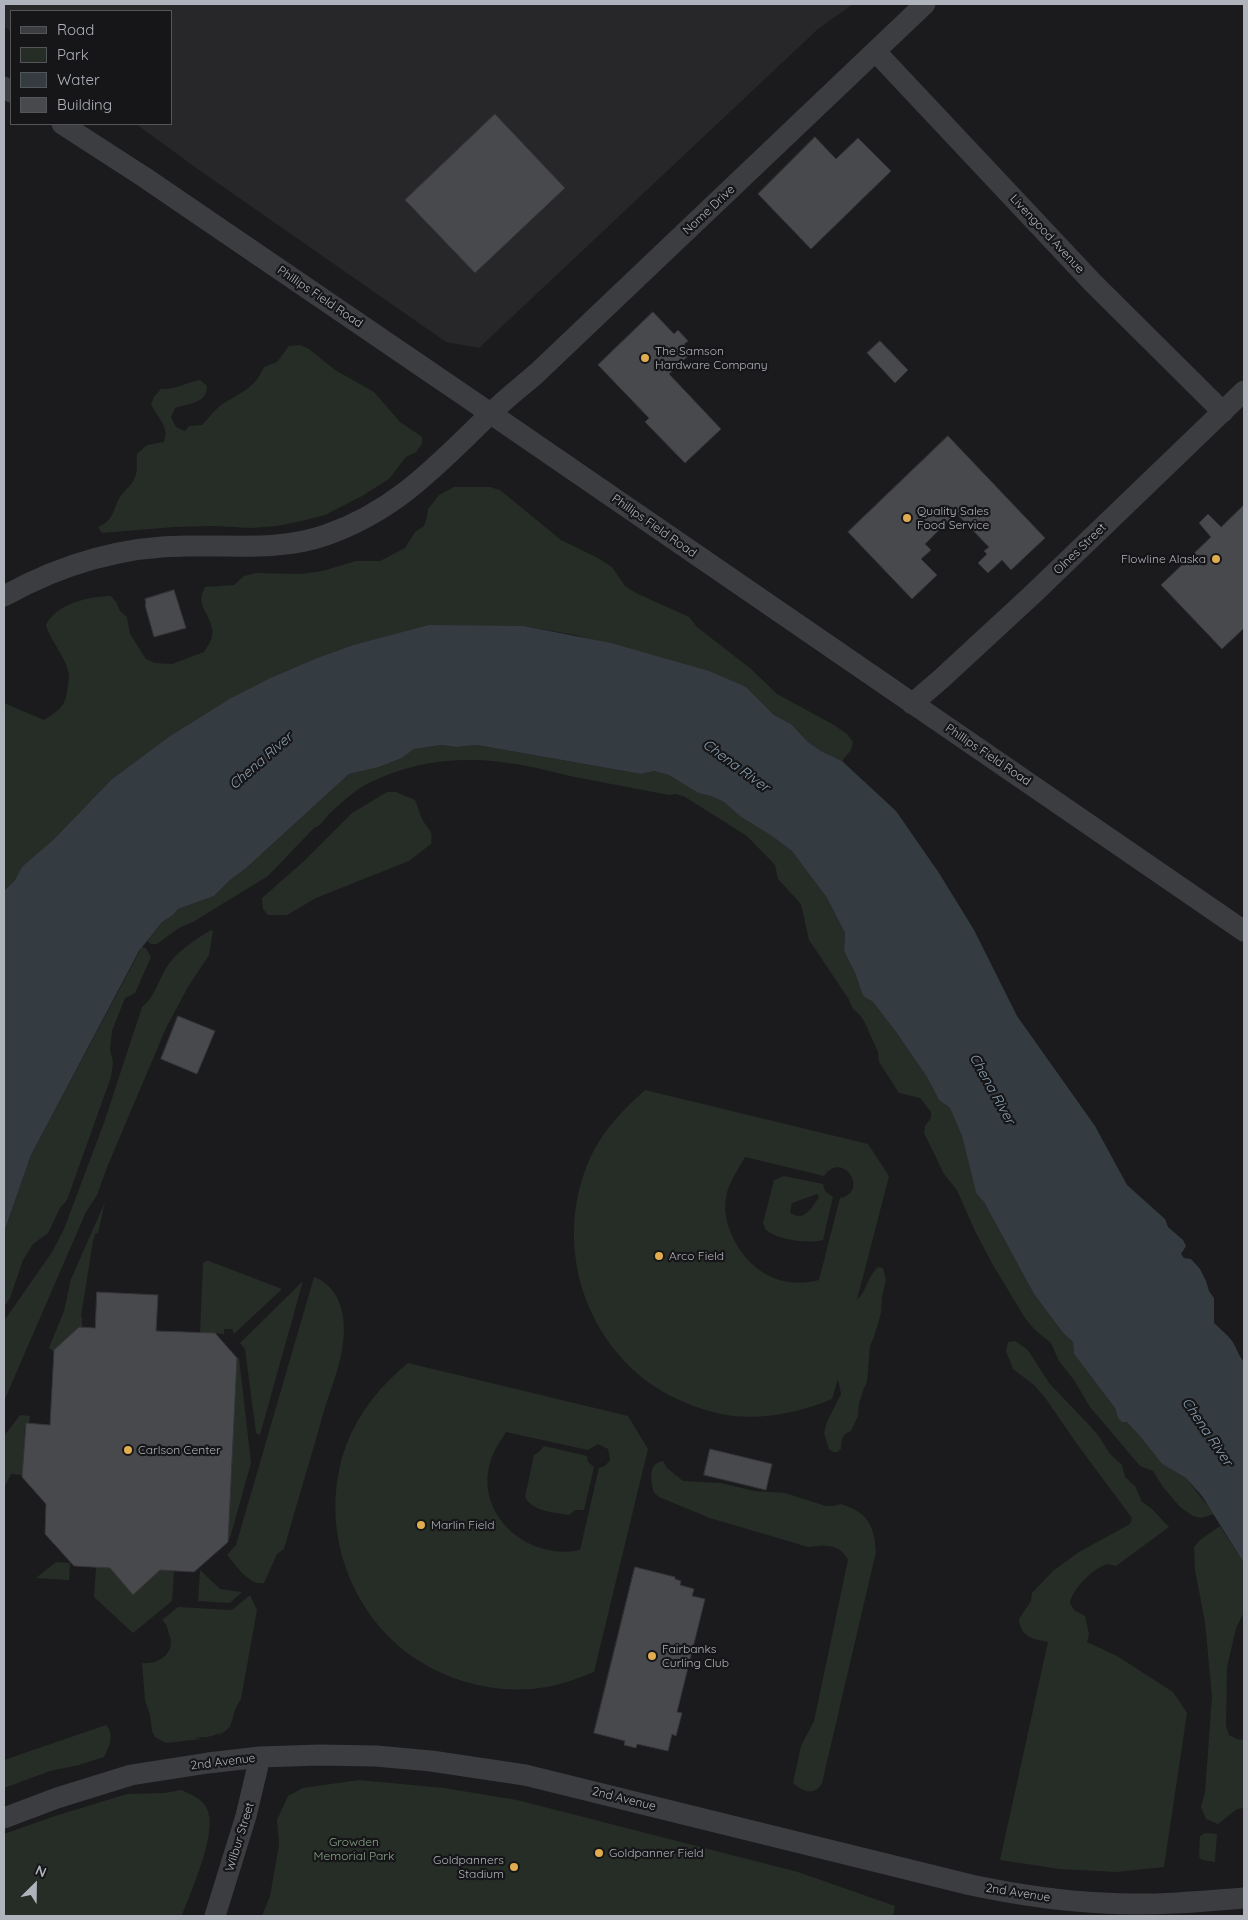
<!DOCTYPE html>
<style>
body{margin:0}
#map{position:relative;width:1248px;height:1920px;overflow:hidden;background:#1b1b1d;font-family:Quicksand,sans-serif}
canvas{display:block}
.frame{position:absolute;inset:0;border:5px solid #afb3bb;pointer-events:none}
.legend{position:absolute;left:10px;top:10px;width:162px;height:115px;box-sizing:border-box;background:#161618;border:1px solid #535559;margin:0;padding:6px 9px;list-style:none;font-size:15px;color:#afb3bb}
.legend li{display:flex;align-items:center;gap:10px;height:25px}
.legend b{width:25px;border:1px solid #535559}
.north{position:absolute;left:10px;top:1860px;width:50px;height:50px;-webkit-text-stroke:4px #161618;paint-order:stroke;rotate:23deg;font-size:14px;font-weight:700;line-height:20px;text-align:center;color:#afb3bb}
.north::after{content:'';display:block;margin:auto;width:18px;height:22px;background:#afb3bb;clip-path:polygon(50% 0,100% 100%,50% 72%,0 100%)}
</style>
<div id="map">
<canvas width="1248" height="1920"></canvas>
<div class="frame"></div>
<ul class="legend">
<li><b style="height:6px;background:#3c3d41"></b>Road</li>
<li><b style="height:14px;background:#252d26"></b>Park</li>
<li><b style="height:14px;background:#343c42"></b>Water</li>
<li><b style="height:14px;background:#48494d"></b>Building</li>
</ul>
<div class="north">N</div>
</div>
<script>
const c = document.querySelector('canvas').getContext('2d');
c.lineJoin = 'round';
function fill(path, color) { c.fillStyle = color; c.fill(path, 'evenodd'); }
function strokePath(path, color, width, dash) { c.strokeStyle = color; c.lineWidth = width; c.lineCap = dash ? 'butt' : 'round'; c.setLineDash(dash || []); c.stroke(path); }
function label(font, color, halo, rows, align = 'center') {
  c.font = font + ' Quicksand,sans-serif'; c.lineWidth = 4.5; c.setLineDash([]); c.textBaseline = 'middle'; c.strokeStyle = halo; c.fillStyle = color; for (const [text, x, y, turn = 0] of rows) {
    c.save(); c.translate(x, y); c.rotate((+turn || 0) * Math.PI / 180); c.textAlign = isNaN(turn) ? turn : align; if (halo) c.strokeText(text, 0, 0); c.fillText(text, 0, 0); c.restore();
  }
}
fill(new Path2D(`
 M4,4H853L818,29L479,348L446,342L199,170L136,124H171V11H11V32L4,26ZM495,114L565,188L475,273L405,200Z`), '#27272a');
fill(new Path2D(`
 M300,345L309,349L335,370L374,392L400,422L422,437V444L416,452L406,457L389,479L362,496L325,515L306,520L277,526L250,528L215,526L174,527L102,533L98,527C117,519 112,506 123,493C128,487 132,485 135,477C138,471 136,461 137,454L147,445L164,442C170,426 157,418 151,404L154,397L161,389C176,390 186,382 200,380L207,386C207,404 189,403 175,408L171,417L176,427L185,431L189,426L202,425C209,418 216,408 224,403C242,392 255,388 264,367L277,362L289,346Z
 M454,487H490L500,490L561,540L596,557L612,567L625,586L636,593L689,617L697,627L751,669L777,694L834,725L847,734L853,742L851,750L842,761L821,751L808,742L791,724L774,715L746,687L659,657L575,635L524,626H429L353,645L317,658L270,678L231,698L170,736L112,779L53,840L23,867L15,880L4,891V703L44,720C57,712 66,706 67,691C68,686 69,680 69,675C67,658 50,641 46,625C56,604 89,596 111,596L116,602L120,611L127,617L130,634L146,659L155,663L172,664L204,652C208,646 214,637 212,629C209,611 195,606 205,587L234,585L244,576L256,573L300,574L322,571L356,561H380L405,548L415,532L424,526L427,517L428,509L439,495Z
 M442,745L456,747L477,745L641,774L654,771L669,775L698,793L711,796L724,802L741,817L772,836L792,851L827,898L845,933L844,951L855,973L863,996L873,1002L896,1032L927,1077L939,1100L950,1108L962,1136L976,1193L984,1202L1034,1294L1064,1334L1073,1342L1074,1354L1115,1408L1118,1418L1127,1422L1140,1435L1162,1464L1186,1478L1214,1514L1201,1518L1193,1516L1180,1507L1163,1487L1153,1471L1140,1466L1090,1407L1074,1380L1059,1361L1051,1343L1034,1329L1025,1318L993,1265L975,1231L957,1190L944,1174L924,1133L925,1126L931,1118V1112L920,1098L899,1093L879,1062L878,1052L864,1021L860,1015L853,1009L848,998L809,940L801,904L778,879L775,865L747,836L685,797L676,794L669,795C639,789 609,784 580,778C560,774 540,768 521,765C470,755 416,759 369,783C355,790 342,802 330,813C324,819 322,825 314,828L268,876L193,922L179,928L157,944H151L147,941L162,922L173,915L178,909L214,896L230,880L245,869L349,774L379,767L402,758L414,749Z
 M387,792H396L415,800C418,807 420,815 423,821C430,831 433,830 431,844L409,861L316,898L287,915H268L263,909L262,898L303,862L352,813Z
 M211,930L213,931L209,955L188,987L166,1028L108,1165L97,1195L86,1212L4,1401V1321L52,1252L64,1229L105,1120L142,1007C154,998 159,980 166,968C176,952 196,939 211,930Z
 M142,947L146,948L151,957L135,993L125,998L112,1031L110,1050L113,1062L111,1077L67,1200L60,1208L48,1233L33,1244L23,1260L10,1298L4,1307V1232L31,1155Z
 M645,1090L868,1144L889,1176L857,1300C866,1292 868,1276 878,1267L883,1268L886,1280L882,1296L881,1313L874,1337L870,1346L867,1382L864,1388L859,1403L858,1416L851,1431C842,1434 841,1440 841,1449L837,1452H833L829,1449L824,1433L827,1422L841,1394L838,1379L832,1399C801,1412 768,1419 733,1416C717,1414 701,1409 686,1403C589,1364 547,1247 592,1154C605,1128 624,1109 645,1090ZM745,1157L824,1176C843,1149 870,1192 840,1198L819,1280C777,1291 743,1267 729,1228C726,1219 724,1208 726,1198C728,1183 738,1170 745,1157Z
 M784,1176L823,1184L825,1191L833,1197L823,1240C806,1244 779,1240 766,1230L763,1223L774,1180ZM817,1194L819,1197C812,1207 806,1221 792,1214L790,1212L792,1203Z
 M105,1202L98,1233L95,1234L93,1241L81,1316L82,1319V1327H79L54,1352L49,1348L64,1311L71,1279Z
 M206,1261H209L282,1289L234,1334L232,1329H224V1334L200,1333L203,1263Z
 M314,1277C336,1285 344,1308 344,1329C344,1357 332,1385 324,1411C311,1457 297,1503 284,1549L277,1554L264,1583C249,1586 236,1565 227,1555L236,1545Z
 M303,1281L260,1435L256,1433L245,1349L240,1343Z
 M1015,1341L1028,1350L1049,1383L1090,1426L1098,1435L1110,1454L1122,1465L1125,1477L1135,1486L1142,1502L1152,1509L1169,1527L1116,1566L1108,1564C1094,1567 1072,1589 1070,1603L1074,1610L1085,1616L1089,1634L1087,1642L1117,1656L1173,1692L1187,1713L1164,1867L1116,1872L1060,1869L1000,1860L1048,1642C1034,1639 1020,1637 1019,1619L1031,1601L1032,1593L1053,1571L1079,1552L1130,1524L1132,1518L1077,1444L1046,1399L1034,1385L1013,1369L1006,1351L1008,1342Z
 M237,1358H239L251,1463L230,1538L228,1539Z
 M408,1363L628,1416L648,1449L594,1672C579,1678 563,1684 547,1687C512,1693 476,1688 444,1674C356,1637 313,1532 347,1443C360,1411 381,1385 408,1363ZM506,1432L588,1450L598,1444L608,1449L610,1460L605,1466L599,1468L580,1550C529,1561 475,1516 490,1463C493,1451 500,1442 506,1432Z
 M20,1415L30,1416L29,1424L25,1426L23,1475L11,1474L4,1488V1436Z
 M544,1446L587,1456L588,1462L594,1467L584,1510H575L569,1515C553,1512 533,1512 525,1497L534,1455L539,1452Z
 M663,1461L667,1468L683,1481L721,1483L754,1491L785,1493L826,1506H834L841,1504C868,1513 874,1524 876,1552L822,1783C815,1796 803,1792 793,1783L801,1746L814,1721L848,1560C840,1543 825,1545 808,1547L710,1518L659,1497L654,1493C651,1481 647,1464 663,1461Z
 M1220,1526L1244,1563V1612L1236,1628L1227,1667L1226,1725L1229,1735L1237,1739L1244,1740V1808L1237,1809L1218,1824L1206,1819L1201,1807L1205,1792L1212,1697L1205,1622L1195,1570L1194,1547L1200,1540Z
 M56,1562L70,1563L69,1580L36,1578Z
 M96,1567L110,1568L133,1595L160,1570L174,1571L172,1601L133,1633L94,1597Z
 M200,1570L220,1589L242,1592L230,1603L198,1601Z
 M250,1595L257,1610L241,1699L236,1707L230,1727L220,1735H218L225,1729C216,1737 205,1738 194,1737L201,1739L166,1743L155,1737L152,1731L150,1715L145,1700L142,1663C159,1665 177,1652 169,1634C167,1628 167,1624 162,1620L178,1607L232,1610Z
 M106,1725C115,1734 109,1747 104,1757L79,1765L50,1771L4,1788V1760Z
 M359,1780L444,1788L517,1800L798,1872L895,1906L893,1916H262L270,1896L279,1845L277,1820L288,1796L303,1788Z
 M181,1790C190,1794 201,1798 206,1807C220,1830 190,1892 182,1916H4V1834L52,1817L127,1794L165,1793Z
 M1205,1833L1217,1834L1215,1862L1202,1860L1199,1857L1200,1836Z`), '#252d26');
fill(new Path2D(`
 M429,625L524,626L611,643L709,671L746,687L774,715L791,724L808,742L821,751L842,761L896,811L939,873L974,930L1017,1016L1095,1126L1127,1185L1165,1219L1168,1227L1183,1240L1186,1246L1181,1254L1184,1258L1191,1259L1200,1269L1206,1281L1209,1291L1214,1298V1323C1220,1329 1227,1334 1232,1341C1237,1348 1238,1355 1244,1362V1563L1202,1496L1186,1478L1162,1464L1140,1436L1127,1422H1122L1118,1418L1115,1408L1074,1354L1073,1342L1064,1334L1034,1294L984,1202L976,1193L962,1136L950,1108L939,1100L927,1077L896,1032L873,1002L863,996L855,973L844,951L845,933L827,898L792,851L772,836L741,817L724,802L711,796L698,793L669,775L654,771L641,774L477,745L456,747L442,745L414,749L402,758L379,767L349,774L245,869L230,880L214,896L178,909L173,915L162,922L139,951L31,1155L4,1232V891L15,880L22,867L53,840L112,779L170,736L231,698L270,678L317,658L353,645Z`), '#343c42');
const building = new Path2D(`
 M495,114L565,188L475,273L405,200Z
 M815,137L836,159L858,138L891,171L811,249L758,194Z
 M653,312L674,334L678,330L688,341L684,344L692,352L669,374L721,429L685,463L645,422L649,418L598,365Z
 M880,341L908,370L895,383L867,353Z
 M948,436L1045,538L1011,570L1002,560L988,573L978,563L987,554L984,551L989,547L956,513L925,544L931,550L921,559L937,575L912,599L848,532Z
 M1244,505V628L1222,649L1161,585L1211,537L1199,523L1208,514L1221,527Z
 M174,590L186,628L154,637L145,605L146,604L145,599Z
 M178,1016L215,1031L197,1074L161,1059Z
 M97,1292L158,1295L156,1331L215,1333L237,1358L228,1542L194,1572L160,1570L133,1595L110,1568L74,1566L45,1534L46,1504L22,1477L26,1423L50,1425L54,1350L79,1327L95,1328Z
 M710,1449L772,1464L766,1490L704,1475Z
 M635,1567L675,1577V1579L681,1581L680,1585L694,1589L692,1596L705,1599L677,1712L682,1713L676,1736L672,1734L668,1751L637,1744L636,1748L624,1745L625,1741L594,1733Z`);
fill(building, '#48494d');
strokePath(building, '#353539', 1);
strokePath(new Path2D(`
 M876,52L1093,283L1223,412
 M4,87L11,92
 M62,124L144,177L490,413L1244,931
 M4,596C60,565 123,546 188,546C234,545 281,551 326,535C397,510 437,465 489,415C504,400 521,387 537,373L925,4
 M912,704L941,679L1033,594L1244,391
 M4,1818L57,1798L131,1775L208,1763L260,1757L319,1755L376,1756L431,1761L525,1775L971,1885C1014,1894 1058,1901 1103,1903C1150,1906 1197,1902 1244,1898
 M215,1916L246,1816L260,1757`), '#3c3d41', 21);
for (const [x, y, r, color] of [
 [645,358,5,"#e0ac50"],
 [907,518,5,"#e0ac50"],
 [1216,559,5,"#e0ac50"],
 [659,1256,5,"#e0ac50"],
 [128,1450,5,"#e0ac50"],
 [421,1525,5,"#e0ac50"],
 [652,1656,5,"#e0ac50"],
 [599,1853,5,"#e0ac50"],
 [514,1867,5,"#e0ac50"]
]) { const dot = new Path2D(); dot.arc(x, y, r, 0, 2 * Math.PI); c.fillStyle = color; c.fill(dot); strokePath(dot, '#161618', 2); }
label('12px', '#afb3bb', '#161618', [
 ["Nome Drive",709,210,-43],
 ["Livengood Avenue",1047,234,47],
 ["Phillips Field Road",320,297,34],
 ["Phillips Field Road",654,526,35],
 ["Olnes Street",1080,549,-44],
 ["Phillips Field Road",988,755,34],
 ["2nd Avenue",223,1762,-7],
 ["2nd Avenue",624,1799,14],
 ["Wilbur Street",240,1837,-73],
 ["2nd Avenue",1018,1893,9]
]);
label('12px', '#afb3bb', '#161618', [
 ["The Samson",655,351],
 ["Hardware Company",655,365],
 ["Quality Sales",917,511],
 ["Food Service",917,525],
 ["Flowline Alaska",1206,559,"right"],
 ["Arco Field",669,1256],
 ["Carlson Center",138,1450],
 ["Marlin Field",431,1525],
 ["Fairbanks",662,1649],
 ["Curling Club",662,1663],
 ["Goldpanner Field",609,1853],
 ["Goldpanners",504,1860,"right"],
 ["Stadium",504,1874,"right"]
], 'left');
label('12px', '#88a489', '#161618', [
 ["Growden",354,1842],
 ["Memorial Park",354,1856]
]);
label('italic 14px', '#8aa0b2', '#161618', [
 ["Chena River",261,761,-41],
 ["Chena River",736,766,36],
 ["Chena River",992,1089,61],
 ["Chena River",1207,1432,56]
]);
</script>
